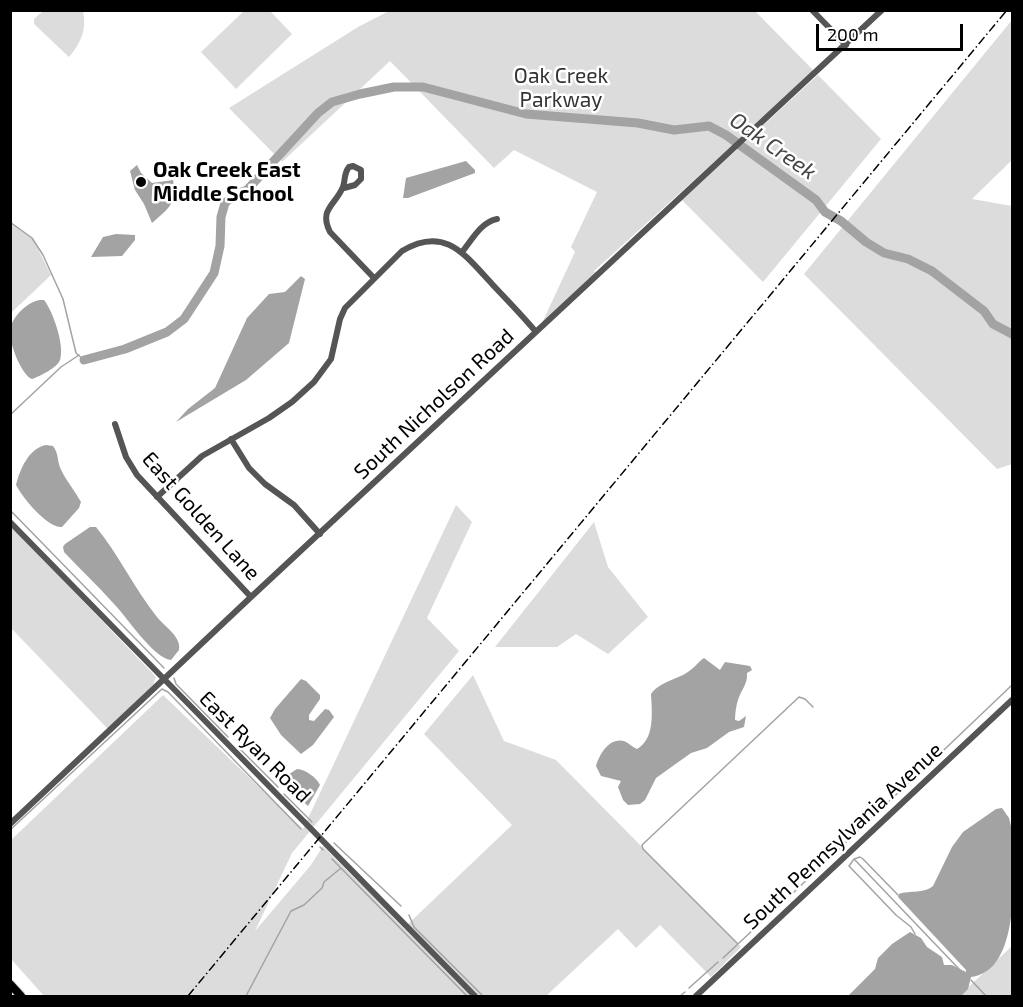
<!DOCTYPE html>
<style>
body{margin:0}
#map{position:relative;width:1023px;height:1007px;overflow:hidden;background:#fff;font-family:"Exo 2",sans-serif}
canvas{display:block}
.frame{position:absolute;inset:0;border:12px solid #000;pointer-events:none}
.scale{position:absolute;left:816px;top:24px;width:147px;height:27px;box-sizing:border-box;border:3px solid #000;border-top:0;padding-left:8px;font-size:18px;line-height:21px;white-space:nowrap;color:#000;-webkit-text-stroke:4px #fff;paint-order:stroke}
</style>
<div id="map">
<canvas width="1023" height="1007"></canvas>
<div class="frame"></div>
<div class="scale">200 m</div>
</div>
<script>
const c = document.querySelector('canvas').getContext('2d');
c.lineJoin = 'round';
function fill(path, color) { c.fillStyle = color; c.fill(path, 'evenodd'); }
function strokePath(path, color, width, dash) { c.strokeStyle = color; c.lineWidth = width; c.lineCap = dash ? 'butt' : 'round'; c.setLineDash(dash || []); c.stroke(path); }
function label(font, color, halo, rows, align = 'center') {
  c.font = font + ' "Exo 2",sans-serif'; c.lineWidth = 5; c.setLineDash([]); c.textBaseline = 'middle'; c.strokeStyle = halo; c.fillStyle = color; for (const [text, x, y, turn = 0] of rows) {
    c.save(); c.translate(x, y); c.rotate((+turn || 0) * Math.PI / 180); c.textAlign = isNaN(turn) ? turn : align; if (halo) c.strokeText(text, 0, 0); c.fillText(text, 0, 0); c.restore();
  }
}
fill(new Path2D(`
 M83,11C87,29 81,43 69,57L34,24V19L43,11Z
 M244,11H270L292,34L236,89L201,52Z
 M389,11H755L814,71L594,271L598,275L542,323L575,252L571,247L597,192L514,150L494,168L390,61L282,162L229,108L358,27Z
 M1012,20V160L972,199L1012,206V464L997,469L804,274Z
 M818,75L881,139L763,282L682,200Z
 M11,223L32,237L51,275L11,313Z
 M456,505L472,522L427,618L459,651L292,853L255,931L311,865L323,846L471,996H44L11,959L10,841L163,695L303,829Z
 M594,522L608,567L648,617L608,654L576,634L557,647H495Z
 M10,525L156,677L153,685L108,729L11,628Z
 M473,675L504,741L556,760L741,947L711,977L660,925L636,948L618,929L546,996H479L408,924L512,825L424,734Z
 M1012,946V996H959Z`), '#dcdcdc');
fill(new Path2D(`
 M466,161L475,170V173L408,198H403L406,178Z
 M137,165L141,173L152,183L173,180C178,203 168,209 152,223L144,204L135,190L130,171Z
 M116,234L135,235V240L122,256L91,257L103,237Z
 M301,276L305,279L289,343L246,380L176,422L188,409L215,388L247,318L269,294L285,292Z
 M40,300H44C53,311 65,346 60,360C57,368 40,376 32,379C21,375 8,340 10,329C13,316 27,302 40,300Z
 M46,445L53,446C58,453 57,456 59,464C61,474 76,492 81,502L79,508L62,527C47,528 23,498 16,485C20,469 29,448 46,445Z
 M90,527H96C119,555 134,588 157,617C164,626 182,637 179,650L171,660C153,658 127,617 114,604C98,586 81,570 64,552L63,547L65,544Z
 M704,658L720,670L725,662L750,666L752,670L747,673C748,684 741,690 738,700C736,706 735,714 735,720L739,721L746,716L744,727L729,732L707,748L691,753L656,778L645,800L640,804L628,805L623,800L618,787L621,781L601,776L596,766C599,755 609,737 624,741C629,743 632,747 637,749C655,739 652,713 651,694C661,680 680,680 693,668C697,665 699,661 704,658Z
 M301,679L306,681L320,695V699L309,715V720L314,721L325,709L329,710L334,717L313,745L301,754L281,735L270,718L275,709Z
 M297,769C305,769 317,778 320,785L308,806C303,802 301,796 297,793C291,788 287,786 286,776Z
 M1002,808L1009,818L1012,830C1013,867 1023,971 971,977L968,989L961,996H848L875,969L878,958L892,944L910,932L921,938L927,947L942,957L944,965H952L966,972V970L898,897L899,894C910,890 924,894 933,886L952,847L963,832L996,809Z`), '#a3a3a3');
strokePath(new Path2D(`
 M10,222L32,238L43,255L63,299L76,353L84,360
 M10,415L61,367L79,355
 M10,510L164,668
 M174,678L176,684L228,737
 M239,748L278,787
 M926,767L1012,685
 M284,794L312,822
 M10,830L162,689L168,692L301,829
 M334,843L401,906
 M320,847L323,850
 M332,859L467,996
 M854,859L959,969
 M823,864L920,772
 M791,895L818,869
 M898,895L863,859L860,857L854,859L849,866L896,915L911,927L915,934
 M409,915L414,927L483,996
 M738,944L643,849L642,845L799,697L805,699L813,707
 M723,958L786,899
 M971,980L986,996
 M689,988L718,962
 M246,996L291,911L304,905L322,888L324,882L341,868
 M680,996L685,992`), '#a3a3a3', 1.5);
strokePath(new Path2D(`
 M84,360L125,349L167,332L184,319L214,273L220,246L221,217L225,203L235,195L247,190L318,113L332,102L360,94L394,87H423L526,114L638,123L674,130L709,126L726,135L816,200L825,212L841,221L866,242L884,253L908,259L932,271L984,311L993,324L1012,334`), '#a3a3a3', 9);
const major = new Path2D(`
 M10,984L21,996`);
strokePath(major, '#dbdbdb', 10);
strokePath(new Path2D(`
 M812,10L846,45
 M344,188L355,185L361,179V170L353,166L349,167C343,174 346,182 342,189C334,206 319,210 330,232L374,278
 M462,252C472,240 481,222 497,219
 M115,424L126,457L137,475L251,597
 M231,439L249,468L265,484L294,505L320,534
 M157,497L202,456L269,418L292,402L314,382L331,359L340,319L345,308L402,251C445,225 465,255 492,284C507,300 522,315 536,332
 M10,522L475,996
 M10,824L251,597L882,10
 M696,996L1012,700`), '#555', 6);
strokePath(major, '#000', 8);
strokePath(new Path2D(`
 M188,996L1007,10`), '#000', 1.5, [9, 3, 1.5, 3]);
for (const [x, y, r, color] of [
 [141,182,6,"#000"]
]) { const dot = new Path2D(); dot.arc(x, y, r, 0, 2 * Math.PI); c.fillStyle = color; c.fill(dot); strokePath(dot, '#fff', 2); }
label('21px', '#333', '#fff', [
 ["Oak Creek",561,76],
 ["Parkway",561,100]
]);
label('bold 21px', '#000', '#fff', [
 ["Oak Creek East",153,170],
 ["Middle School",153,194]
], 'left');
label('21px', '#000', '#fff', [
 ["South Nicholson Road",434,404,-43],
 ["East Golden Lane",201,516,48],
 ["East Ryan Road",255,747,45],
 ["South Pennsylvania Avenue",843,836,-43]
]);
label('italic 22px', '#444', '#fff', [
 ["Oak Creek",773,146,35]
]);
</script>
